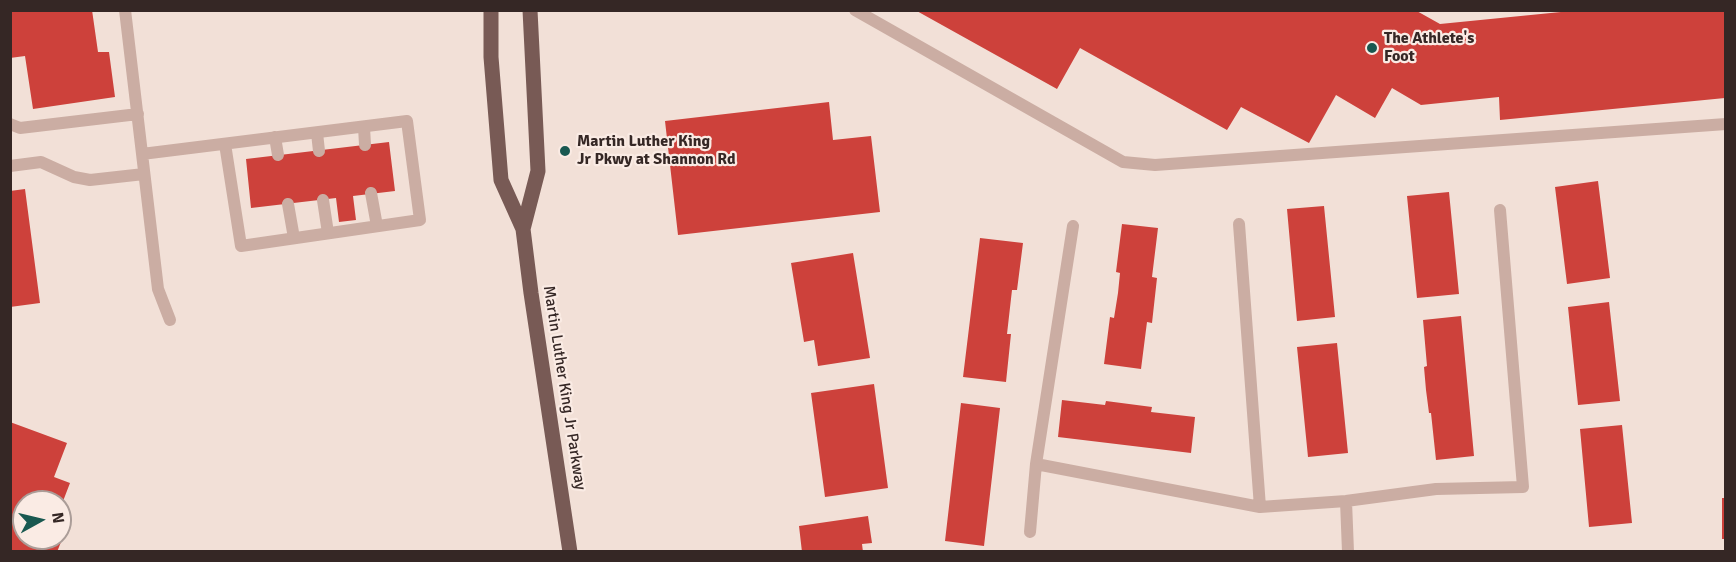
<!DOCTYPE html>
<style>
body{margin:0}
#map{position:relative;width:1736px;height:562px;overflow:hidden;background:#f2e0d7;font-family:Signika,sans-serif}
canvas{display:block}
.frame{position:absolute;inset:0;border:12px solid #352725;pointer-events:none}
.north{position:absolute;left:12px;top:490px;width:60px;height:60px;box-sizing:border-box;background:#faebe4;border:2px solid #ab9d98;border-radius:50%;rotate:82deg;font-size:16px;font-weight:700;line-height:24px;text-align:center;color:#352725}
.north::after{content:'';display:block;margin:auto;width:21px;height:27px;background:#195850;clip-path:polygon(50% 0,100% 100%,50% 72%,0 100%)}
</style>
<div id="map">
<canvas width="1736" height="562"></canvas>
<div class="frame"></div>
<div class="north">N</div>
</div>
<script>
const c = document.querySelector('canvas').getContext('2d');
c.lineJoin = 'round';
function fill(path, color) { c.fillStyle = color; c.fill(path, 'evenodd'); }
function strokePath(path, color, width, dash) { c.strokeStyle = color; c.lineWidth = width; c.lineCap = dash ? 'butt' : 'round'; c.setLineDash(dash || []); c.stroke(path); }
function label(font, color, halo, rows, align = 'center') {
  c.font = font + ' Signika,sans-serif'; c.lineWidth = 4.5; c.setLineDash([]); c.textBaseline = 'middle'; c.strokeStyle = halo; c.fillStyle = color; for (const [text, x, y, turn = 0] of rows) {
    c.save(); c.translate(x, y); c.rotate((+turn || 0) * Math.PI / 180); c.textAlign = isNaN(turn) ? turn : align; if (halo) c.strokeText(text, 0, 0); c.fillText(text, 0, 0); c.restore();
  }
}
fill(new Path2D(`
 M10,10H92L98,52H109L115,97L33,109L25,56L10,58Z
 M915,10H1415L1440,24L1581,10H1725V98L1500,120L1499,97L1421,105L1392,88L1375,118L1336,95L1309,143L1241,107L1227,130L1080,48L1057,89Z
 M829,102L833,140L871,136L880,212L678,235L665,121Z
 M389,142L395,191L353,196L356,220L339,222L336,198L251,208L246,159Z
 M1598,181L1610,278L1567,284L1555,187Z
 M25,189L40,303L10,307V191Z
 M1449,192L1459,294L1417,298L1407,196Z
 M1324,206L1335,317L1297,321L1287,209Z
 M1122,224L1158,228L1152,277L1157,278L1152,323L1147,322L1141,369L1104,364L1110,317L1114,318L1118,293L1120,273L1116,272Z
 M980,238L1023,243L1017,290H1012L1007,334H1011L1006,382L963,377Z
 M853,253L870,358L818,366L814,340L804,342L791,263Z
 M1609,302L1620,401L1578,405L1568,307Z
 M1461,316L1474,456L1436,460L1431,413H1429L1426,390L1424,367L1427,366L1423,320Z
 M1337,343L1348,453L1308,457L1297,347Z
 M874,384L888,488L825,497L811,393Z
 M1062,400L1105,405L1106,401L1152,407L1151,412L1195,417L1191,453L1058,437Z
 M961,403L1000,408L984,546L945,541Z
 M10,422L67,443L54,477L70,483L60,509V502H24V538H60V524L67,527L57,552H10Z
 M1622,425L1632,523L1589,527L1580,429Z
 M1722,498H1725V539H1722Z
 M868,516L872,543L862,544L863,552H802L799,526Z`), '#cd413b');
strokePath(new Path2D(`
 M125,10L158,289L170,320
 M855,10L1123,162L1155,165L1726,124
 M10,124L20,128L138,114
 M364,127L365,145
 M317,133L319,151
 M275,137L278,155
 M142,154L407,121L420,220L241,246L225,144
 M10,166L41,162L74,177L90,180L144,174
 M371,193L377,226
 M323,200L328,233
 M288,204L294,238
 M1239,224L1260,507
 M1036,464L1260,507L1346,501L1436,489L1523,487L1500,210
 M1346,501L1348,552
 M1030,532L1036,464L1073,226`), '#cbada3', 12);
strokePath(new Path2D(`
 M491,10V57L501,180L523,229L531,293L570,552
 M523,229L538,171L530,10`), '#785a55', 15);
for (const [x, y, r, color] of [
 [1372,48,6,"#195850"],
 [565,151,6,"#195850"]
]) { const dot = new Path2D(); dot.arc(x, y, r, 0, 2 * Math.PI); c.fillStyle = color; c.fill(dot); strokePath(dot, '#faebe4', 2); }
label('bold 16px', '#352725', '#faebe4', [
 ["The Athlete's",1384,39],
 ["Foot",1384,57],
 ["Martin Luther King",577,142],
 ["Jr Pkwy at Shannon Rd",577,160]
], 'left');
label('16px', '#352725', '#faebe4', [
 ["Martin Luther King Jr Parkway",564,388,81]
]);
</script>
